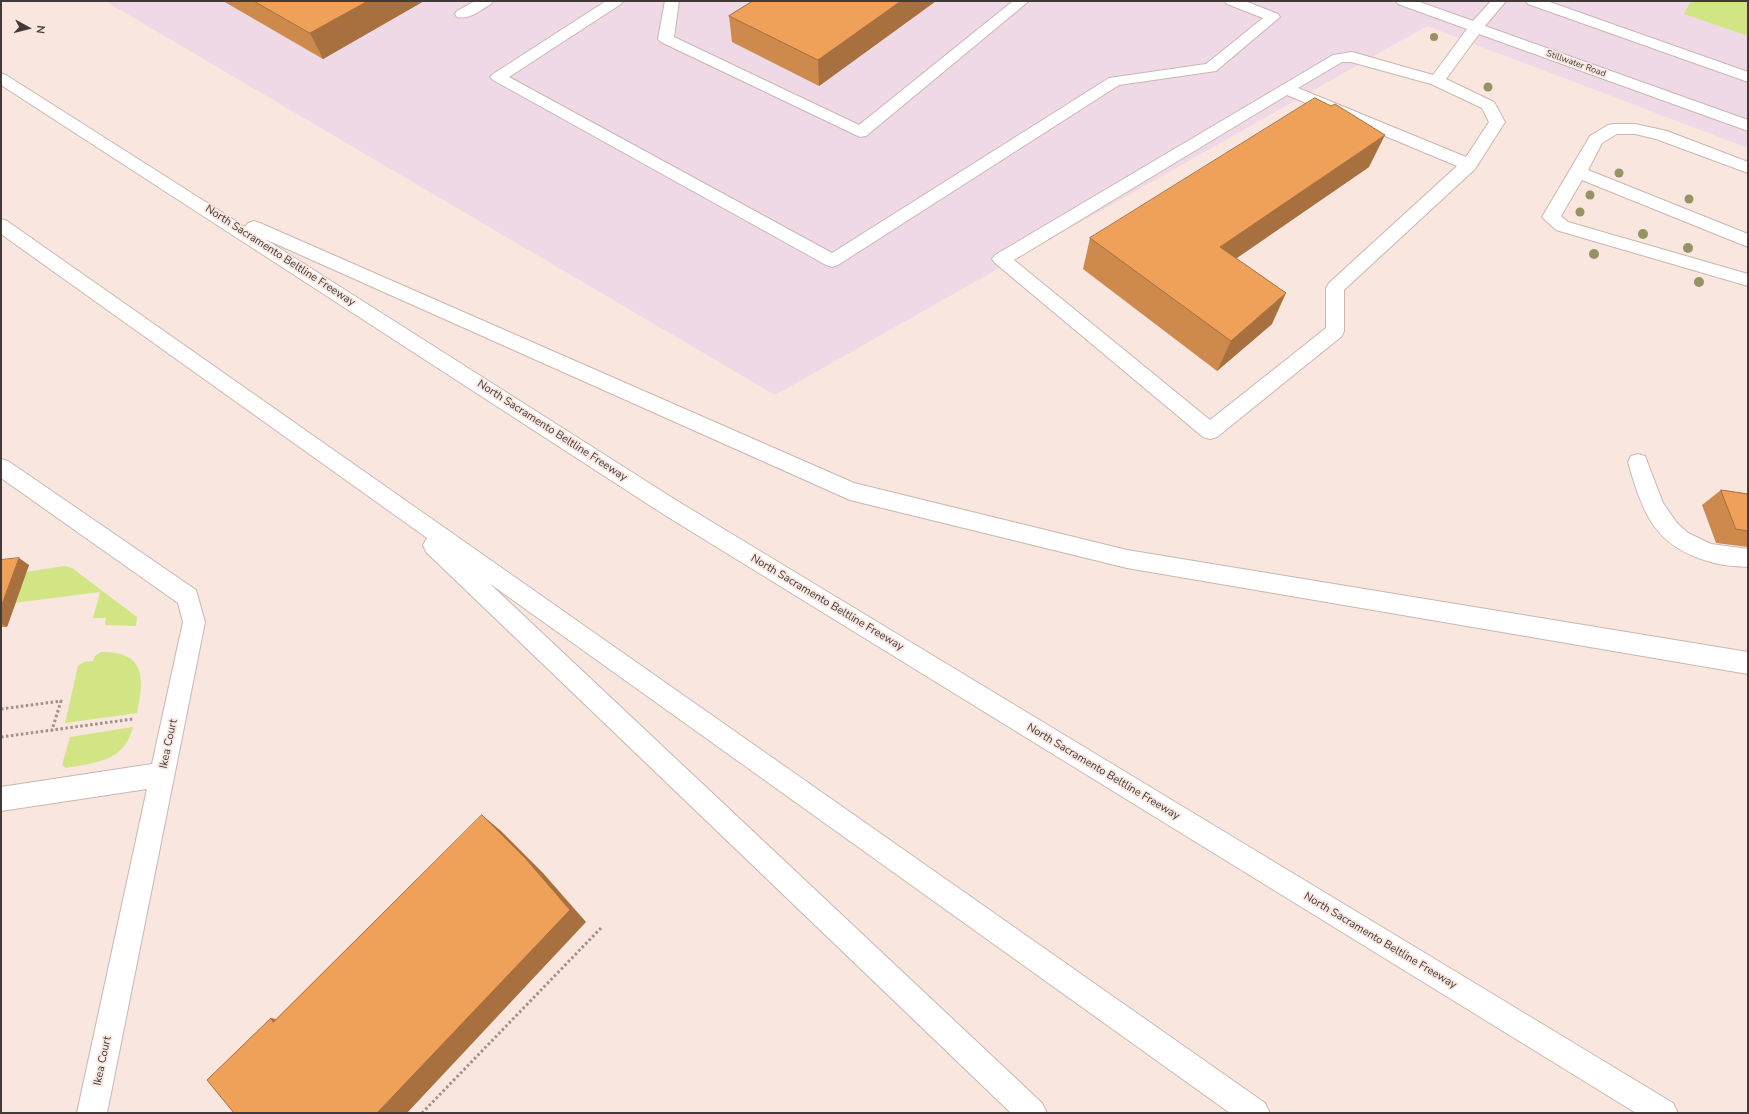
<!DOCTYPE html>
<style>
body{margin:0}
#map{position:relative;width:1749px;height:1114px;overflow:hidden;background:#f8e6df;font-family:"Nunito Sans",sans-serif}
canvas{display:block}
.frame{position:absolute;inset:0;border:2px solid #413a38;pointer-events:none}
.north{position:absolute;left:8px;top:8px;width:40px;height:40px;-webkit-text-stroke:3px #f8e6df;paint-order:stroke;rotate:97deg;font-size:11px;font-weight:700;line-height:16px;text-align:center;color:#413a38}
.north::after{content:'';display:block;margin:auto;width:14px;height:18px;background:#413a38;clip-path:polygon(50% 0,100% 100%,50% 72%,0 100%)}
</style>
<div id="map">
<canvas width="1749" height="1114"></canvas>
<div class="frame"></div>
<div class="north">N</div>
</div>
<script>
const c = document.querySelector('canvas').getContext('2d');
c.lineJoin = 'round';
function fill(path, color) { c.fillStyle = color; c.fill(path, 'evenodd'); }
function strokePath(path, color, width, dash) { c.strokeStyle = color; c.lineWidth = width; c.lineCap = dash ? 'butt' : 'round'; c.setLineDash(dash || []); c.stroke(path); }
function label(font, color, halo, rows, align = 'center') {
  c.font = font + ' "Nunito Sans",sans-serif'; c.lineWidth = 3.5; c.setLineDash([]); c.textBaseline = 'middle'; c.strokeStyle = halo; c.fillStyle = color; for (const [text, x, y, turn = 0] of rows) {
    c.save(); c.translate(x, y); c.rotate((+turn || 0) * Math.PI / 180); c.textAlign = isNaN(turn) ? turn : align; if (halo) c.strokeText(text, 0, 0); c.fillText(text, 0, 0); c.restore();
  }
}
fill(new Path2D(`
 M105,1H1748V148L1427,26L775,395Z`), '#efd9e6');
fill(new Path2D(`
 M1691,1H1748V36L1684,14Z
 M65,566L72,568L137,617L136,626L105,625L106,618H93L100,592L14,603L25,572Z
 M101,652C145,651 145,678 137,713L65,723L78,666L84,662L93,661L95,656Z
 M133,727C124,762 97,762 66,768L62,765L70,737Z`), '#d1e585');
const minor = new Path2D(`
 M475,1H493L491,4C481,10 469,20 457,17L455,14L457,11Z
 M606,1H623L621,4L509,77L832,253L1109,78L1206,64L1263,18L1227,4L1225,1H1245L1278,14L1280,17L1216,71L1119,85L838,265L832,267L826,265L493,80L490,77L493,74Z
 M665,1H679L674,37L859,125L1013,1H1029L866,136L860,137L661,42L658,39Z
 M1396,1H1417L1473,21L1491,1H1506L1485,26L1748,120V131L1479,34L1446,79L1494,102L1505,122L1475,169L1344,290V331L1342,336L1217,437L1210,439L1203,437L995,263L992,259L995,255L1333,55L1352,52L1433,75L1467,29L1398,4ZM1342,62H1351L1431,84L1482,108L1489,122L1466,157L1298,88ZM1287,95L1457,166L1329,283L1326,288V328L1210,420L1014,260Z
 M1526,1H1547L1748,72V82L1528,4Z
 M1614,124H1635L1667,131L1748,162V173L1656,139L1635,134H1617L1602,143L1588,170L1748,234V247L1582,180L1561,216L1568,222L1748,274V286L1556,230L1542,217L1590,136L1608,125Z
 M1638,454L1645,456L1663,503L1677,523L1688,533L1711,544L1748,549V567C1736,566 1723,566 1711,562C1655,547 1643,514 1628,462L1631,456Z
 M1,459L8,461L196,590L205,622L107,1113H77L147,789L1,811V787L152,764L183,622L178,603L1,478Z`);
const highway = new Path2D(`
 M1,73L6,75L245,227L248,223L254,221L260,223L854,483L1127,550L1748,652V674L1127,568L850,500L265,239L679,502L1673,1103L1678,1113H1636L663,514L1,85Z
 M1,219L7,221L1265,1103L1270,1113H1230L489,583L1042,1103L1047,1113H1011L426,552L423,545L427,538L1,234Z`);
strokePath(minor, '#c9b7b0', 2);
strokePath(highway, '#c9b7b0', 2);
strokePath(new Path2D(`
 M1,709L61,701L52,730
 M1,737L133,719
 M422,1113L601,928`), '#9f928e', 3, [2.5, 2.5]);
fill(minor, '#fff');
fill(highway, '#fff');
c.fillStyle = '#959364';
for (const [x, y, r] of [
 [1434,37,4],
 [1488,87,4.5],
 [1619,173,4.5],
 [1590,195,4.5],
 [1689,199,4.5],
 [1580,212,4.5],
 [1643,234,5],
 [1688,248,5],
 [1594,254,5],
 [1699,282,5]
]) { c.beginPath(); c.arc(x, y, r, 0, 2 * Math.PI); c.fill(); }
fill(new Path2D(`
 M223,1H424L323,59Z
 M753,1H936L819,86L732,42L729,16Z
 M1369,167L1236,258L1272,324L1217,371L1083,269L1090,238Z
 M1721,490L1748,494V547L1716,543L1702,505Z
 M1,560L29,565L7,627H1Z`), '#ce8a4d');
fill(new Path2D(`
 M368,1H424L323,59L310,33Z
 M901,1H936L819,86L818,60Z
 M1385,135L1369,167L1208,278L1220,247Z
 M1286,293L1272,324L1217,371L1231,341Z
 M19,558L29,565L7,627L1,623V607Z
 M482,815L501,831L543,873L586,922L407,1113H377Z
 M271,1018L303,1025L273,1022Z`), '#a7703e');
const building = new Path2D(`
 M254,1H368L310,33Z
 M753,1H901L818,60L729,16Z
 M1315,98L1331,106L1335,104L1385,135L1220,247L1286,293L1231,341L1090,238Z
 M1721,490L1748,494V531L1736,529Z
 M19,558L1,607V560Z
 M482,815L526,859L570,910L377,1113H234L207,1080L271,1018L273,1022Z`);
fill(building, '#efa059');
strokePath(building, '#a7703e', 1);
label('9px', '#413a38', '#f8e6df', [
 ["Stillwater Road",1576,64,20]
]);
label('11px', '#413a38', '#f8e6df', [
 ["North Sacramento Beltline Freeway",280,256,33],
 ["North Sacramento Beltline Freeway",552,431,33],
 ["North Sacramento Beltline Freeway",827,603,31],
 ["Ikea Court",169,744,-78],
 ["North Sacramento Beltline Freeway",1103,772,31],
 ["North Sacramento Beltline Freeway",1380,941,31],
 ["Ikea Court",103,1061,-78]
]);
</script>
